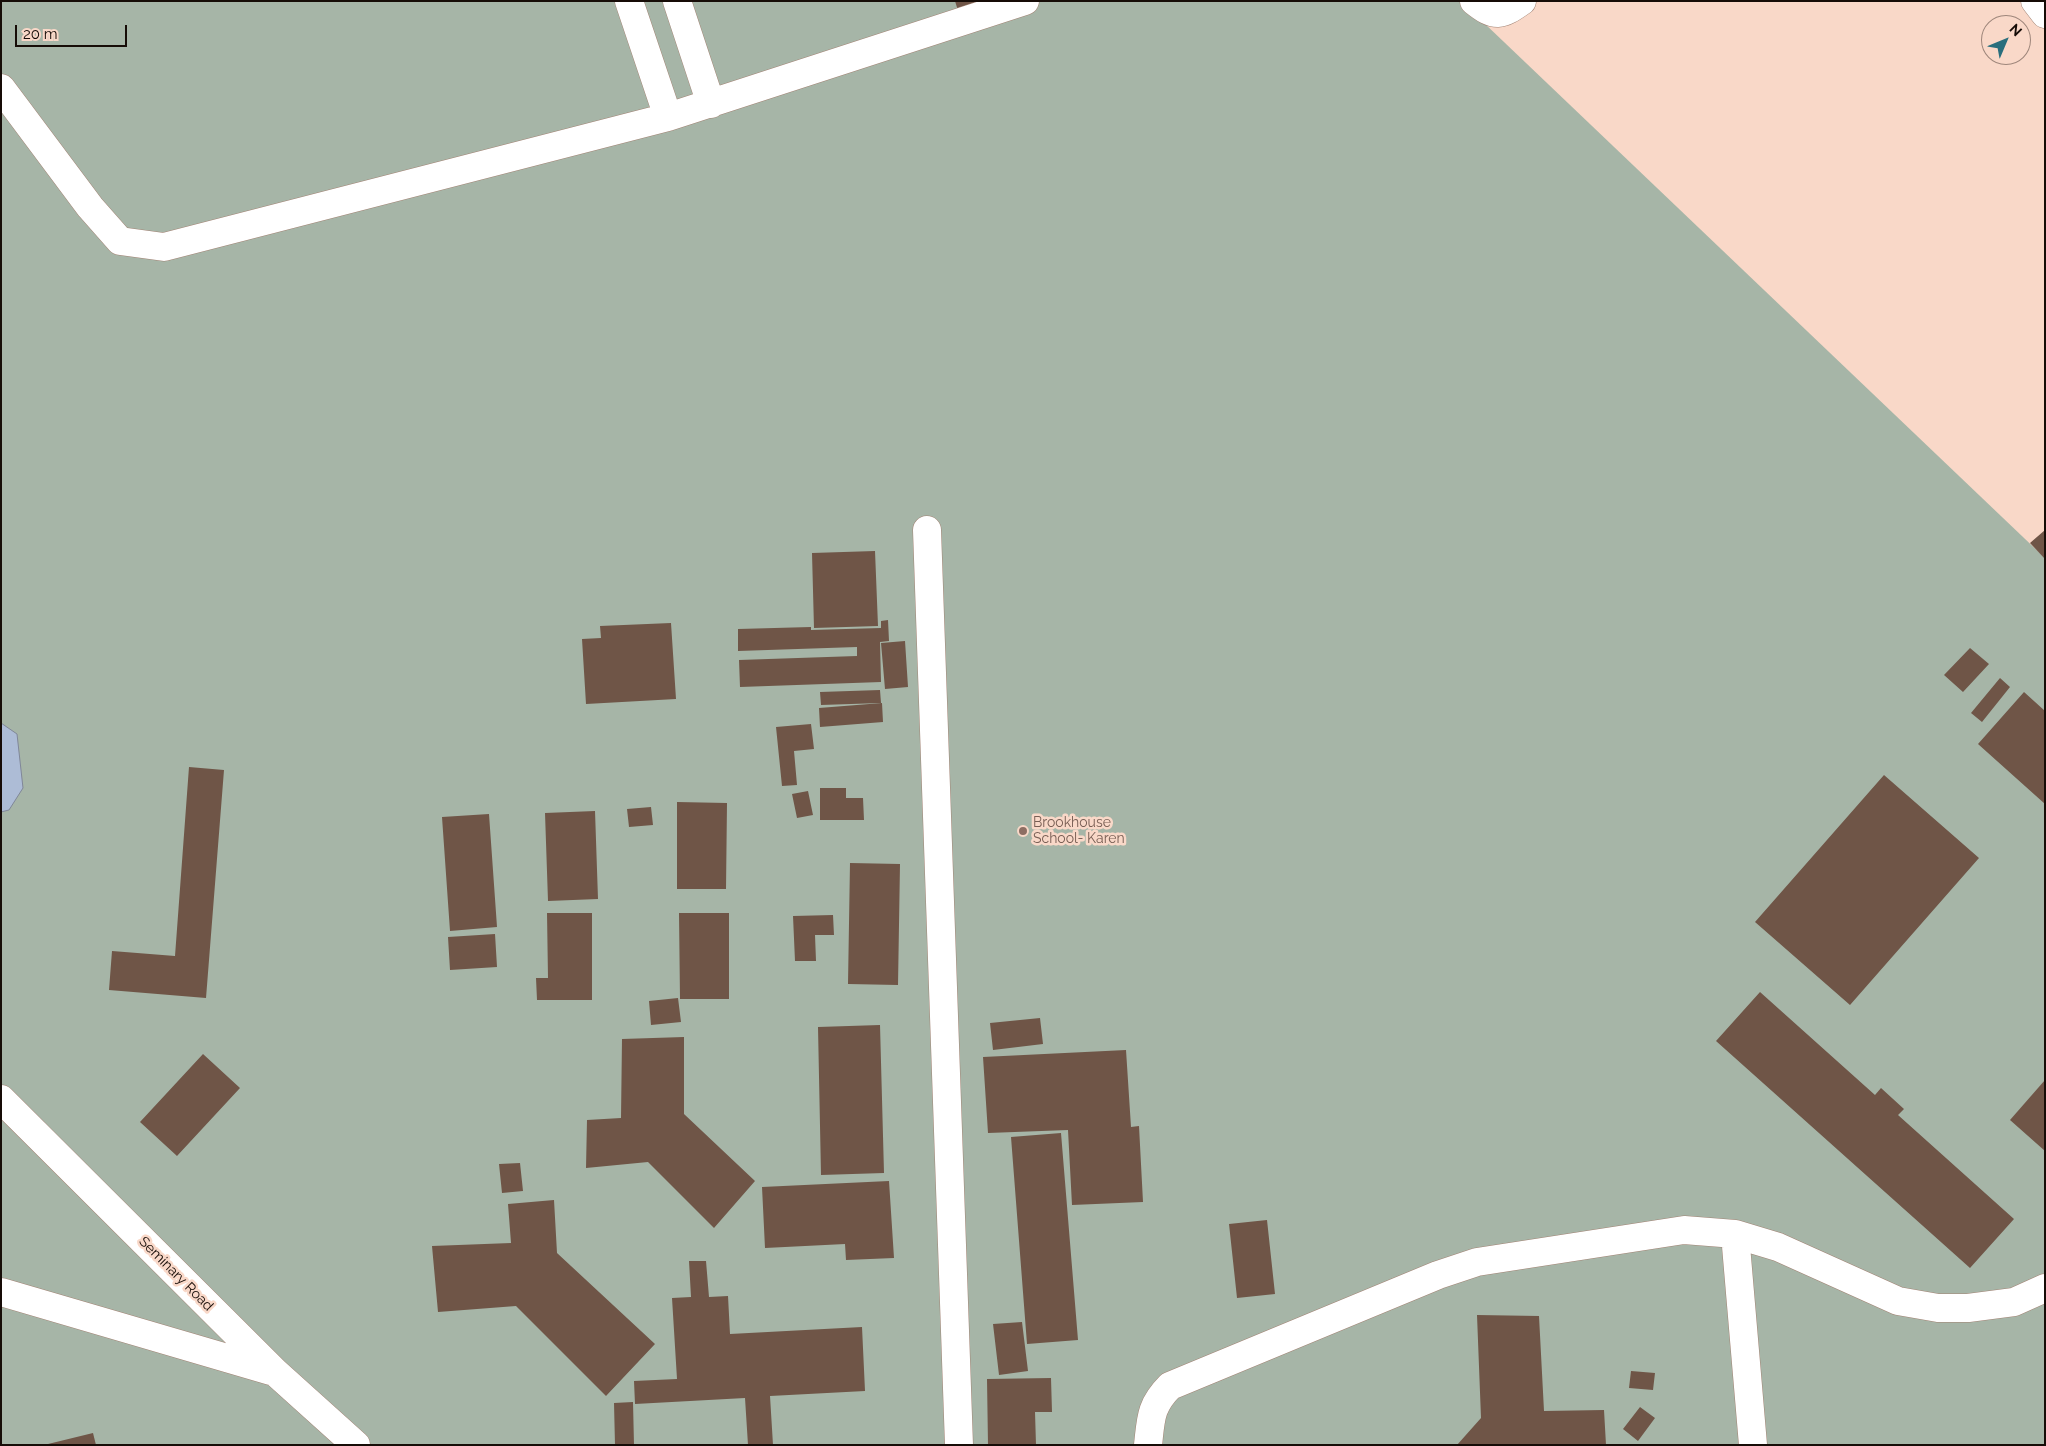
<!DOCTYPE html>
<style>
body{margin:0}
#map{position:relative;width:2046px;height:1446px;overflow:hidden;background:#f9d8c8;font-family:Raleway,sans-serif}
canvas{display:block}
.frame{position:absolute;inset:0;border:2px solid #160c07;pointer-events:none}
.north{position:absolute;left:1981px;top:15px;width:50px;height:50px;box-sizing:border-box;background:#f9d8c8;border:1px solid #9e867b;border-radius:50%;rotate:45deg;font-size:14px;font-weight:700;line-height:20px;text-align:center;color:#160c07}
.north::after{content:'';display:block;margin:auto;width:18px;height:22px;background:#296e7d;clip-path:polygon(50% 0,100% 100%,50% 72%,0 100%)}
.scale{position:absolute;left:15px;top:25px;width:112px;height:22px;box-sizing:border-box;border:2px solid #160c07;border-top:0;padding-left:6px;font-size:15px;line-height:18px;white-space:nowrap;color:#160c07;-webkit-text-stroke:4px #f9d8c8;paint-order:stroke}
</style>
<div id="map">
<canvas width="2046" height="1446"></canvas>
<div class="frame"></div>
<div class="north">N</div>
<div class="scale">20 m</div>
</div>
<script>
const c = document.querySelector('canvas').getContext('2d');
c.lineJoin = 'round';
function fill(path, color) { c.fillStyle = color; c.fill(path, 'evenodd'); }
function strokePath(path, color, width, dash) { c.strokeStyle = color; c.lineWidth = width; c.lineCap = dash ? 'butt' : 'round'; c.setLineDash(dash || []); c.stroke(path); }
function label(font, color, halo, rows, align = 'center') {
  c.font = font + ' Raleway,sans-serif'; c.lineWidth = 5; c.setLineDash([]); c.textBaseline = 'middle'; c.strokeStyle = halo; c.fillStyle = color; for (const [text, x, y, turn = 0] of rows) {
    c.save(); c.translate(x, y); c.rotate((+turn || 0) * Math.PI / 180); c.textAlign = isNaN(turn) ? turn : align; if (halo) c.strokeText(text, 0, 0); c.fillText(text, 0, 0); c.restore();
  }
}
fill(new Path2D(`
 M1,1H1461L2045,558V1445H1Z`), '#a6b5a7');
const water = new Path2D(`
 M1,723L17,734L23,788L9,810L1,812Z`);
fill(water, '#adbcd6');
strokePath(water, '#808798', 1);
fill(new Path2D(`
 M955,1H1006L959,14Z
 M2045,530V559L2030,543Z
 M875,551L878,626L814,628L812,553Z
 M888,620L889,641L880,642L881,682L740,687L739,660L857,656V647L738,651V629L811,627V630L881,628V621Z
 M671,623L676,699L586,704L582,639L601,638L600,626Z
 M905,641L908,687L885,689L881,643Z
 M1970,648L1989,664L1963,692L1944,675Z
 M2000,678L2010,687L1982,722L1971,713Z
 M880,690L881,703L821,705L820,692Z
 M2024,692L2045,711V804L1978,744Z
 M882,703L883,722L820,727L819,708Z
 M811,724L814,749L794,751L797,785L782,786L776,727Z
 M189,767L224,770L206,998L109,990L112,951L175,956Z
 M1884,775L1979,858L1850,1005L1755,922Z
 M820,788H846V798H863L864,820H820Z
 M808,791L813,815L797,818L792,794Z
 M677,802L727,803L726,889H677Z
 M651,807L653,825L629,827L627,809Z
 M595,811L598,899L548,901L545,813Z
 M489,814L497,927L450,931L442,817Z
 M850,863L900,864L898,985L848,984Z
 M547,913H592V1000H537L536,978H548Z
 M679,913H729V999H680Z
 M833,915L834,935H815L816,961H795L793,916Z
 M495,934L497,967L450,970L448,937Z
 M1760,992L1875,1095L1881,1088L1904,1109L1898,1115L2014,1219L1970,1268L1716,1041Z
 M678,998L681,1022L651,1025L649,1001Z
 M1040,1018L1043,1044L993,1050L990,1023Z
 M880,1025L884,1173L821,1175L818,1027Z
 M684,1037V1114L755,1181L714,1228L648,1162L586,1168L587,1120L621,1118L622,1039Z
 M1126,1050L1131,1127L1139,1126L1143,1202L1072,1205L1068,1130L988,1133L983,1057Z
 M203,1054L240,1088L177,1156L140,1122Z
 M2045,1080V1151L2010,1120Z
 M1061,1133L1078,1340L1027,1344L1011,1137Z
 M520,1163L523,1191L502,1193L499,1164Z
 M889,1181L894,1258L846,1260L845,1244L765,1248L762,1187Z
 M554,1200L557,1253L655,1344L606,1396L516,1306L438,1312L432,1246L511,1243L508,1204Z
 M1267,1220L1275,1294L1237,1298L1229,1224Z
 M689,1261H706L709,1297L728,1296L730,1334L862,1327L865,1391L770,1396L773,1445H748L745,1398L635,1404L634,1381L677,1379L672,1298L691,1297Z
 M1477,1315L1539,1316L1544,1411L1604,1410L1606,1445H1457L1481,1418Z
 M1022,1322L1028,1371L999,1375L993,1324Z
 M1631,1371L1655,1373L1653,1390L1629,1388Z
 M1051,1378L1052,1412H1035L1036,1445H988L987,1379Z
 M633,1402L634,1445H615L614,1403Z
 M1640,1407L1655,1418L1638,1441L1623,1429Z
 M93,1433L96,1445H48V1444Z`), '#6f5547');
const minor = new Path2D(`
 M629,1L668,117
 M677,1L711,104
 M1474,1C1495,18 1501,16 1522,1
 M2035,1L2045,14
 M1,88L90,207L120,241L164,247L668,117L1025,1
 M927,530L959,1445
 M1,1099L275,1372L356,1445
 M1735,1234L1753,1445
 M1,1292L271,1371
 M1148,1445C1151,1419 1150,1406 1170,1386L1438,1275L1477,1262L1684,1230L1735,1234L1778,1247L1898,1301L1938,1308H1968L2014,1302L2045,1288`);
strokePath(minor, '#a28475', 29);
strokePath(minor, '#fff', 28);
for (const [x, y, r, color] of [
 [1023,831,5,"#8d6e63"]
]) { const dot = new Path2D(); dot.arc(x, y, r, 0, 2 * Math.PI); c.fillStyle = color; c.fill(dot); strokePath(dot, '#f9d8c8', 2); }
label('14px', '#785e54', '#f9d8c8', [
 ["Brookhouse",1033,823],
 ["School- Karen",1033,839]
], 'left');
label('14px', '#160c07', '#f9d8c8', [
 ["Seminary Road",176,1274,45]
]);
</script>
